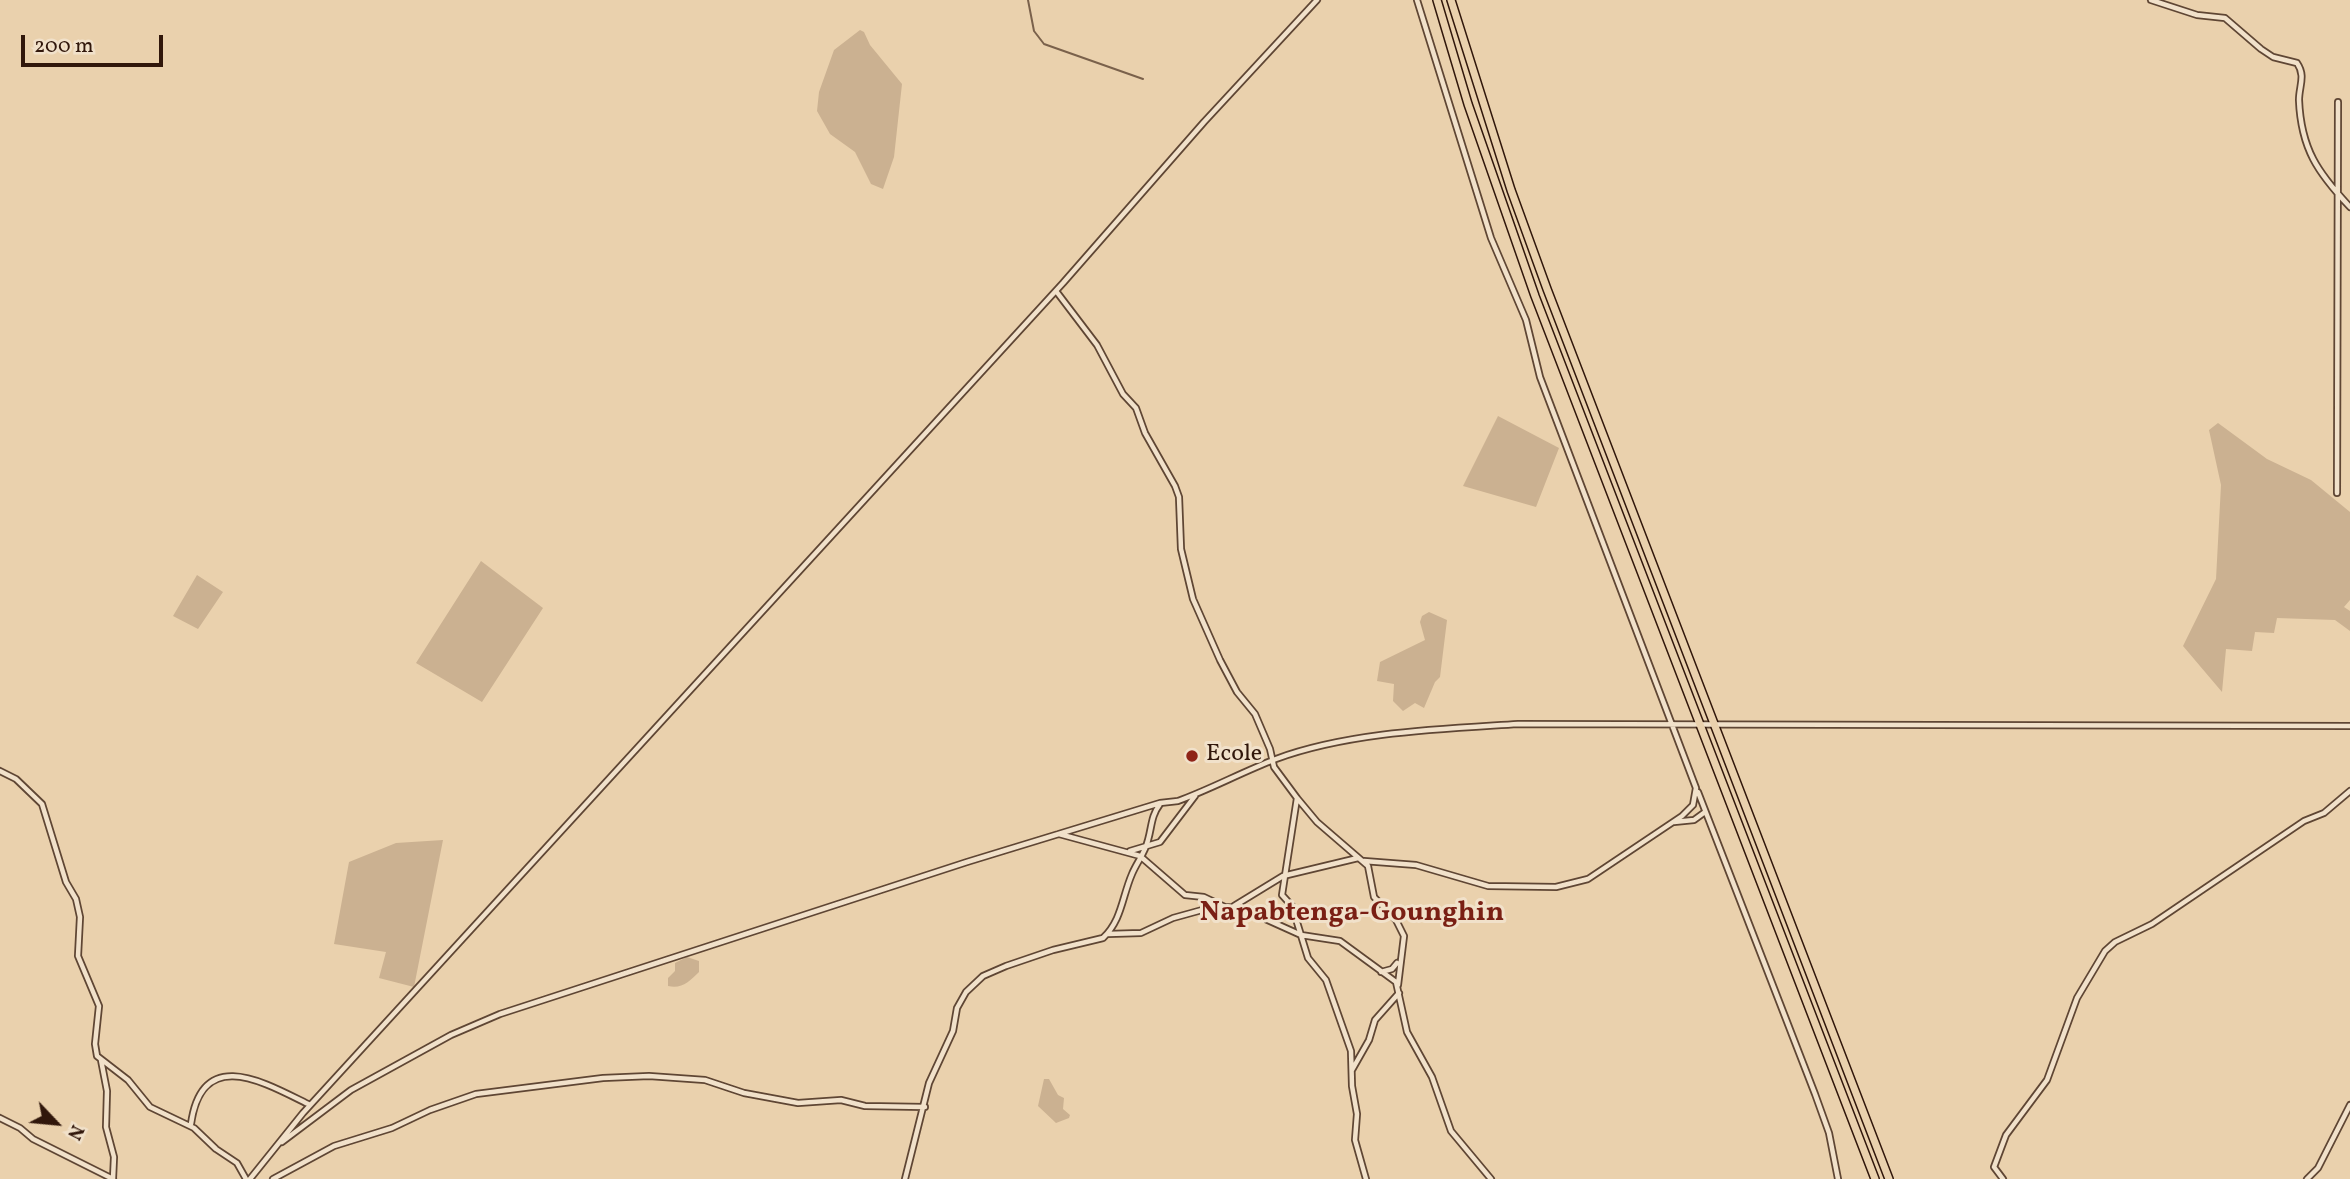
<!DOCTYPE html>
<style>
body{margin:0}
#map{position:relative;width:2350px;height:1179px;overflow:hidden;background:#ead1ad;font-family:Vollkorn,serif}
canvas{display:block}
.north{position:absolute;left:21px;top:1088px;width:70px;height:70px;-webkit-text-stroke:5px #f1e1ca;paint-order:stroke;rotate:116deg;font-size:19px;font-weight:700;line-height:28px;text-align:center;color:#31170b}
.north::after{content:'';display:block;margin:auto;width:24px;height:32px;background:#31170b;clip-path:polygon(50% 0,100% 100%,50% 72%,0 100%)}
.scale{position:absolute;left:21px;top:35px;width:142px;height:32px;box-sizing:border-box;border:4px solid #31170b;border-top:0;padding-left:9px;font-size:21px;line-height:24px;white-space:nowrap;color:#31170b;-webkit-text-stroke:5px #f1e1ca;paint-order:stroke}
</style>
<div id="map">
<canvas width="2350" height="1179"></canvas>
<div class="north">N</div>
<div class="scale">200 m</div>
</div>
<script>
const c = document.querySelector('canvas').getContext('2d');
c.lineJoin = 'round';
function fill(path, color) { c.fillStyle = color; c.fill(path, 'evenodd'); }
function strokePath(path, color, width, dash) { c.strokeStyle = color; c.lineWidth = width; c.lineCap = dash ? 'butt' : 'round'; c.setLineDash(dash || []); c.stroke(path); }
function label(font, color, halo, rows, align = 'center') {
  c.font = font + ' Vollkorn,serif'; c.lineWidth = 6; c.setLineDash([]); c.textBaseline = 'middle'; c.strokeStyle = halo; c.fillStyle = color; for (const [text, x, y, turn = 0] of rows) {
    c.save(); c.translate(x, y); c.rotate((+turn || 0) * Math.PI / 180); c.textAlign = isNaN(turn) ? turn : align; if (halo) c.strokeText(text, 0, 0); c.fillText(text, 0, 0); c.restore();
  }
}
fill(new Path2D(`
 M860,30L864,32L870,45L902,84L894,157L883,189L871,184L855,152L830,134L817,111L819,92L834,50Z
 M1498,416L1559,448L1536,507L1463,486Z
 M2218,423L2267,459L2311,480L2350,512V600L2344,607L2350,611V631L2335,620L2277,618L2274,633L2255,632L2252,651L2226,649L2222,692L2183,646L2216,579L2221,485L2209,430Z
 M481,561L543,608L482,702L416,663Z
 M197,575L223,592L198,629L173,616Z
 M1429,612L1447,620L1440,677L1435,682L1424,708L1415,703L1403,711L1393,701L1394,684L1377,681L1380,662L1425,640L1420,622L1422,616Z
 M443,840L414,987L379,978L386,952L334,944L349,862L396,843Z
 M687,957L699,961V972C689,982 682,989 668,986V978L675,971V963Z
 M1044,1079H1049L1058,1095L1064,1098L1063,1109L1070,1115L1069,1118L1056,1123L1038,1106Z`), '#cbb191');
strokePath(new Path2D(`
 M1028,0L1034,31L1044,44L1143,79`), '#7a614b', 2);
const minor = new Path2D(`
 M2151,0L2197,15L2225,18L2261,49L2273,57L2297,63C2306,76 2299,86 2299,100C2301,149 2318,173 2350,207
 M1056,291L1097,345L1123,394L1136,408L1145,433L1175,486L1179,497L1181,549L1193,599L1220,660L1237,692L1255,714L1270,749L1274,767L1297,798L1282,895L1292,906L1308,958L1326,980L1351,1051L1352,1086L1357,1114L1355,1140L1366,1179
 M2337,493L2338,102
 M0,771L16,779L42,804L66,882L76,899L80,917L78,956L99,1006L95,1044L97,1056L128,1080L150,1107L194,1128L216,1149L237,1163L246,1179
 M1698,792L1815,1094L1829,1133L1838,1179
 M1297,798L1317,822L1368,866L1374,897L1396,920L1404,936L1398,985
 M1674,822L1694,820L1705,812
 M1059,834L1140,856L1185,895L1204,897L1225,907L1241,908L1301,935L1340,941L1396,982L1407,1032L1432,1077L1451,1131L1491,1179
 M1130,851L1160,842L1195,796
 M1364,861L1416,865L1488,886L1556,887L1588,879L1682,816L1693,805L1696,788L1540,377L1526,320L1491,238L1417,0
 M1234,906L1283,876L1358,858
 M1108,934L1141,933L1173,918L1220,905
 M1381,972L1392,969L1397,963
 M101,1060L107,1091L106,1127L114,1157L113,1179
 M1352,1070L1369,1040L1375,1020L1399,993
 M0,1118L20,1128L33,1139L113,1179
 M191,1124C202,1045 265,1083 310,1105
 M282,1142L351,1090L451,1035L500,1014L967,862L1160,803L1178,801C1211,789 1242,772 1276,759C1349,732 1441,729 1518,724L2350,726
 M250,1179L303,1113L1063,283L1204,122L1317,0
 M273,1179L334,1146L392,1128L430,1110L476,1094L603,1078L649,1076L705,1080L744,1093L798,1103L841,1100L865,1106L925,1107
 M905,1179L929,1083L953,1031L957,1008L966,992L983,976L1006,966L1053,950L1103,938C1122,920 1122,897 1132,874C1137,862 1145,853 1148,840C1152,826 1151,816 1160,804
 M2003,1179L1994,1167L2006,1135L2047,1080L2077,998L2105,951L2115,942L2152,924L2304,821L2324,813L2350,791
 M2307,1179L2318,1168L2350,1105`);
const highway = new Path2D(`
 M1437,0L1468,104L1535,296L1875,1179
 M1451,0L1511,190L1547,289L1889,1179`);
strokePath(minor, '#5f4634', 8);
strokePath(highway, '#31170b', 10);
strokePath(minor, '#f1e1ca', 4.5);
strokePath(highway, '#ead1ad', 7);
for (const [x, y, r, color] of [
 [1192,756,7,"#8f2418"]
]) { const dot = new Path2D(); dot.arc(x, y, r, 0, 2 * Math.PI); c.fillStyle = color; c.fill(dot); strokePath(dot, '#f1e1ca', 2.5); }
label('24px', '#31170b', '#f1e1ca', [
 ["Ecole",1206,756]
], 'left');
label('bold 28px', '#7a1f14', '#f1e1ca', [
 ["Napabtenga-Gounghin",1352,915]
]);
</script>
